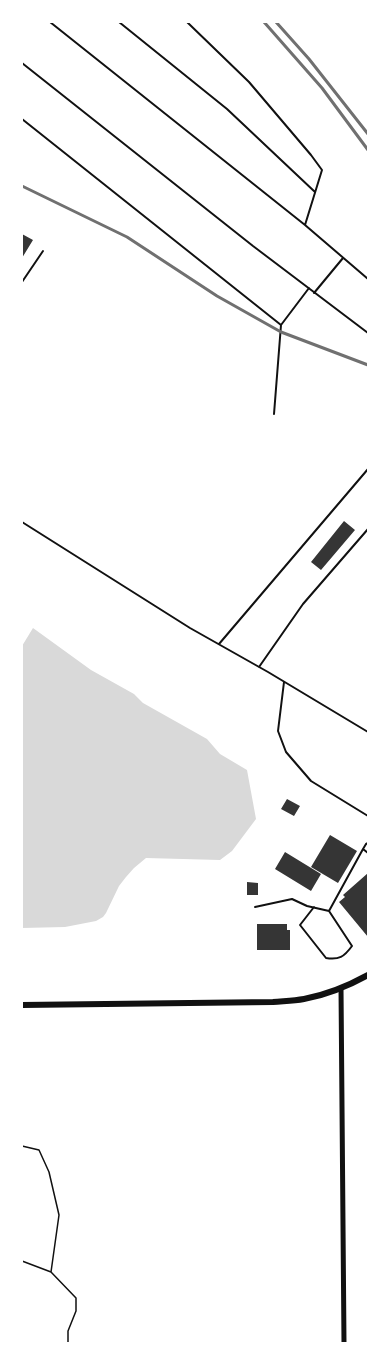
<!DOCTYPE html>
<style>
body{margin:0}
#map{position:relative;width:390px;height:1365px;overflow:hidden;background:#fff;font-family:Lora,serif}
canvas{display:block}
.frame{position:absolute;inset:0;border:23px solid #fff;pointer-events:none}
</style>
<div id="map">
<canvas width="390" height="1365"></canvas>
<div class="frame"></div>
</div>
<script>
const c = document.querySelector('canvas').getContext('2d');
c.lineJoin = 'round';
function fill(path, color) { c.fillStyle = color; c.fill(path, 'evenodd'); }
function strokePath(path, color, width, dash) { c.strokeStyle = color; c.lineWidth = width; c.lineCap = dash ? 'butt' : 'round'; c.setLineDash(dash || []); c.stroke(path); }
fill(new Path2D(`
 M33,628L91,670L134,694L143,703L207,739L220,754L247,770L256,819L232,851L220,860L146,858L134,868L126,877L119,886L106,913L103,917L96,921L65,927L22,928V646Z`), '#d9d9d9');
fill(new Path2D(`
 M22,234L33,240L22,258Z
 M344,521L355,530L321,570L311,562Z
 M287,799L300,806L294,816L281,809Z
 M330,835L357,851L338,883L311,867Z
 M285,852L321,874L311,891L275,869Z
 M368,873V937L339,902L345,897L343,895Z
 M247,882L258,883V895H247Z
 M257,924H287V930H290V950H257Z`), '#353535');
strokePath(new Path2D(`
 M22,1146L39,1150L49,1172L59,1215L51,1272L76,1298V1311L68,1331V1343
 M22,1261L51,1272`), '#111', 1.5);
strokePath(new Path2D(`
 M50,22L305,225L368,279
 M119,22L227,109L315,192
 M187,22L249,82L311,155L322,170L305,225
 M22,63L253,246L368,333
 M22,119L281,325
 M22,282L43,251
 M314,293L343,258
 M274,414L281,325L309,288
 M22,522L190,628L268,672L368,732
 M219,644L368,469
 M259,667L303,604L368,529
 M284,682L278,731L286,752L311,781L368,816
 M363,849L366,844L368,843
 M255,907L292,899L307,906L329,911L363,849L368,853
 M314,907L300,925L326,958C339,960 344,957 352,946L329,911`), '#111', 2);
strokePath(new Path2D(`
 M341,988L344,1343`), '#111', 5);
strokePath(new Path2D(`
 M22,1005L273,1002C283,1001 293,1001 304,999C326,995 348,986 368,975`), '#111', 6);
strokePath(new Path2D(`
 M264,22L322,88L368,150
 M276,22L309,59L368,134
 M22,186L127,237L217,296L281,332L368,365`), '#707070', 3);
</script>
